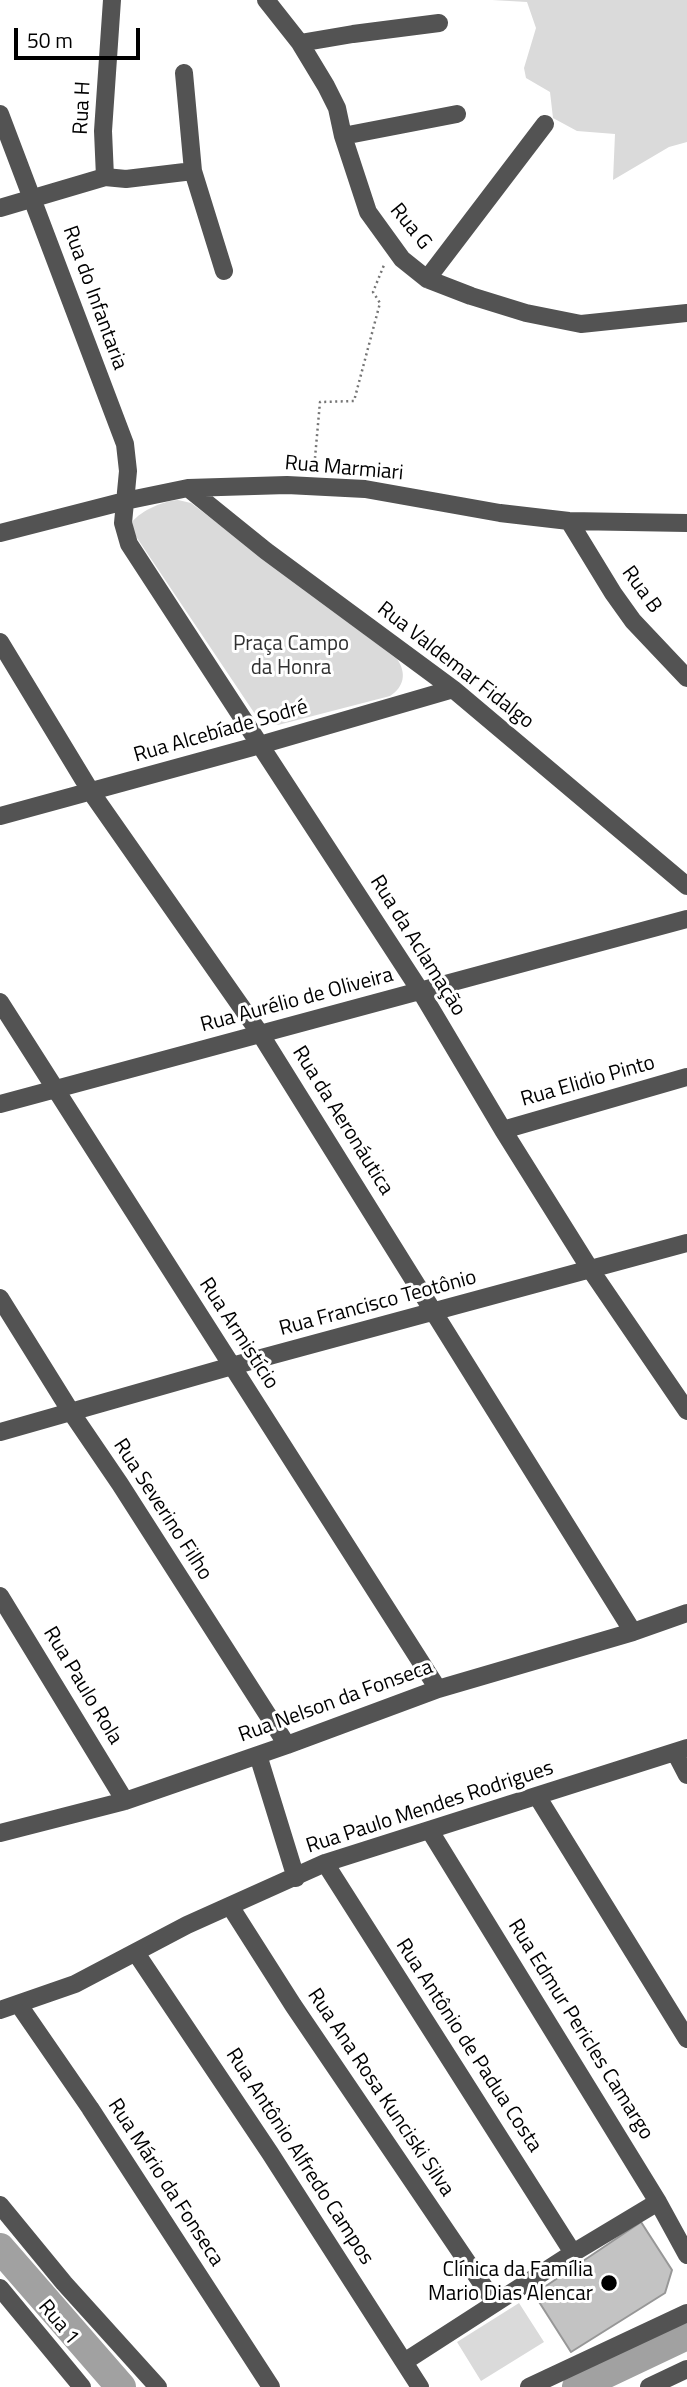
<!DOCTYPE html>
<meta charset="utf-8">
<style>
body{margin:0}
#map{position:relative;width:687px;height:2387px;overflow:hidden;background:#fff;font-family:"Titillium Web",sans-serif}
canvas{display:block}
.scale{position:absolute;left:14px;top:28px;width:126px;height:32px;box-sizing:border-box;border:4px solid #000;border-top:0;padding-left:9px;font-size:21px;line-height:24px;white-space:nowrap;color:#000;-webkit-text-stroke:5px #fff;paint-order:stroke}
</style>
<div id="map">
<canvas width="687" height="2387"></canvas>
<div class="scale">50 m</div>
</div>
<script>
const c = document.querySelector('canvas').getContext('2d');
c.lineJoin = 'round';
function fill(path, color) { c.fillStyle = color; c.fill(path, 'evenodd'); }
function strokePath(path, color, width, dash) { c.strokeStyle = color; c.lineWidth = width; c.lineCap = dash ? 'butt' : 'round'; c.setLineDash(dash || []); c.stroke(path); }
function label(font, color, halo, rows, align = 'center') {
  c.font = font + ' "Titillium Web",sans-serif'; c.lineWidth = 6; c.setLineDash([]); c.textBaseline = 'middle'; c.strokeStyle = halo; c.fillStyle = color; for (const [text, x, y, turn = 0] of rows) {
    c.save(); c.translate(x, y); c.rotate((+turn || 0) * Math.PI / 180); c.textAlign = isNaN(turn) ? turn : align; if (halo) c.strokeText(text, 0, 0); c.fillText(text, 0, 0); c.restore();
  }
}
fill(new Path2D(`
 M492,0H687V142L669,147L613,180L615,134L577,131L553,118L550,92L526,78L524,68L536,28L527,2Z
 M178,500L191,503L397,659C407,673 404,687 390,696L278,725L267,723L259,720L133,532L132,522C142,510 163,501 178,500Z
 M519,2303L544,2342L481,2381L457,2342Z`), '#dadada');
strokePath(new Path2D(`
 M0,2248L121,2387
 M577,2387L687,2335`), '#a1a1a1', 30);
const building = new Path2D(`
 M641,2222L672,2270L665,2293L571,2352L534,2294Z`);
fill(building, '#c3c3c3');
strokePath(building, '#979797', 2);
strokePath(new Path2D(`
 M314,469L320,402L354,401L380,303L373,292L384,265`), '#757575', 2.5, [2, 3.5]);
strokePath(new Path2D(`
 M266,0L300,43L326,86L337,108L343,136L368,212L402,259L427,279L471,296L526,313L581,324L687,313
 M300,43L353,34L439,23
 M184,73L193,171L224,271
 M0,114L125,444L128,471L123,523L129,544L421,992L503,1130L590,1269L687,1411
 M343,136L457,114
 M105,177L103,131L112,0
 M0,208L105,177L126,179L193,171
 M427,279L545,124
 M188,488L266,551L453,689L687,886
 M569,521L613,593L633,621L687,678
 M0,533L125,501L188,488L287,485L365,489L500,513L569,521L687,523
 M0,642L91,792L261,1035L633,1632
 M0,816L260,745L453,689
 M0,1002L438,1689
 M0,1104L687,919
 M503,1130L687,1077
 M0,1298L71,1412L120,1484L287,1745
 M0,1432L232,1366L687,1243
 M0,1596L125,1801
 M675,1752L687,1775
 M258,1755L296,1878
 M537,1796L687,2039
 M430,1831L658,2202L687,2255
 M0,1833L125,1801L287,1745L438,1689L633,1632L687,1613
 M325,1863L573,2253
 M230,1906L293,2005L495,2303
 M136,1953L270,2153L420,2387
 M19,2005L90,2108L271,2387
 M0,2010L75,1984L187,1925L325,1863L687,1748
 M0,2205L64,2283L158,2387
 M0,2288L82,2387
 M404,2362L573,2253L658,2202
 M529,2387L687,2313
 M649,2387L687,2369`), '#535353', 18);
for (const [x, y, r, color] of [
 [609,2283,9,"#000"]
]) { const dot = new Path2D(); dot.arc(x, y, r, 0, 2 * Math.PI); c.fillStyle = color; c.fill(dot); strokePath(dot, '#fff', 2.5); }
label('21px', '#000', '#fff', [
 ["Rua H",83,108,-87],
 ["Rua G",410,227,51],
 ["Rua do Infantaria",94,298,70],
 ["Rua Marmiari",344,469,5],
 ["Rua B",641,590,54],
 ["Rua Valdemar Fidalgo",455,666,38],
 ["Rua Alcebíade Sodré",221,732,-16],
 ["Rua da Aclamação",417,946,58],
 ["Rua Aurélio de Oliveira",297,1001,-15],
 ["Rua Elidio Pinto",588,1082,-16],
 ["Rua da Aeronáutica",342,1121,58],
 ["Rua Francisco Teotônio",378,1304,-15],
 ["Rua Armistício",238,1334,57],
 ["Rua Severino Filho",162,1510,57],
 ["Rua Paulo Rola",82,1686,59],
 ["Rua Nelson da Fonseca",336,1702,-20],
 ["Rua Paulo Mendes Rodrigues",430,1808,-18],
 ["Rua Edmur Pericles Camargo",580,2030,58],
 ["Rua Antônio de Padua Costa",468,2046,57],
 ["Rua Ana Rosa Kunciski Silva",380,2093,56],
 ["Rua Antônio Alfredo Campos",299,2157,57],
 ["Rua Mário da Fonseca",165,2183,57],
 ["Rua 1",58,2323,50]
]);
label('21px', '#313131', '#fff', [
 ["Praça Campo",291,645],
 ["da Honra",291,669]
]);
label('21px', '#000', '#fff', [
 ["Clínica da Família",593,2271],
 ["Mario Dias Alencar",593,2295]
], 'right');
</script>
